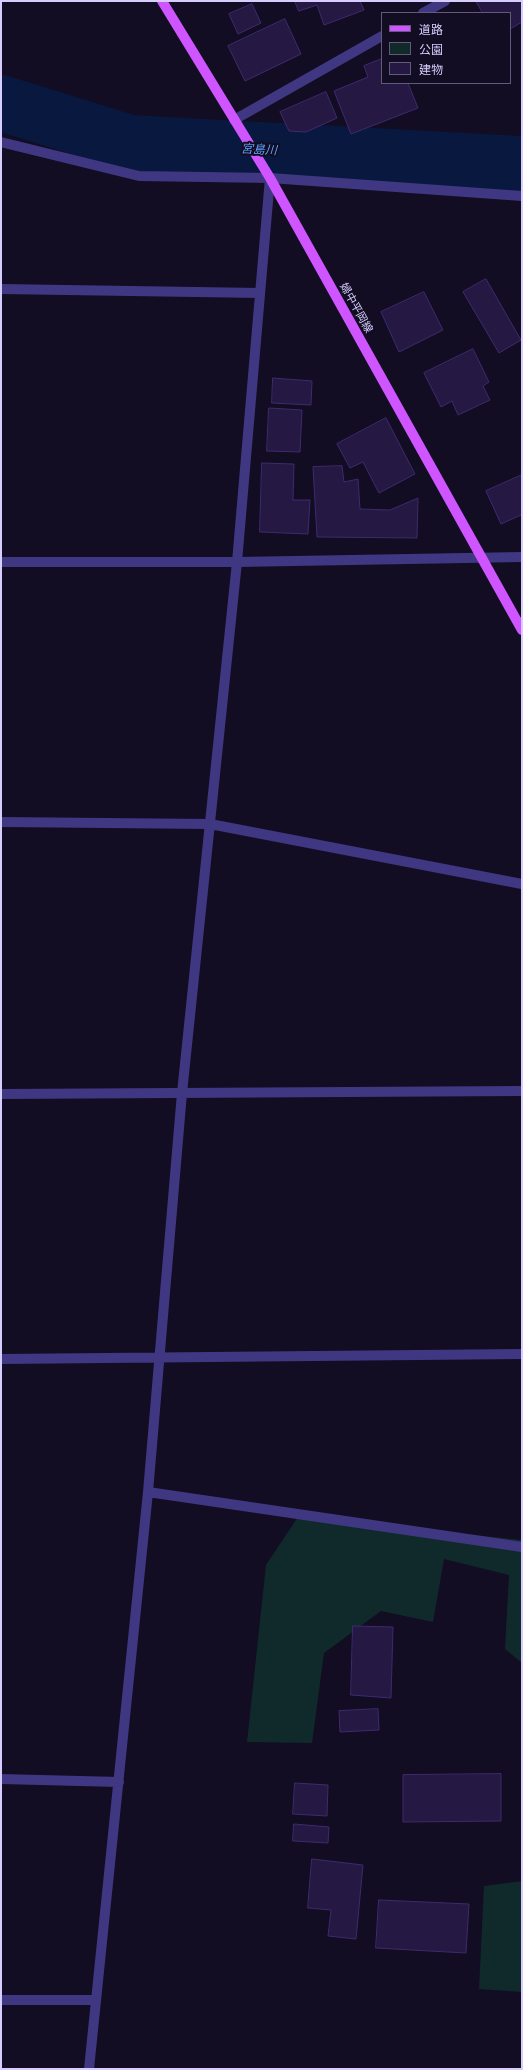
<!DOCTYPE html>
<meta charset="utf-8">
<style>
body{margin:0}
#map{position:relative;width:523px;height:2070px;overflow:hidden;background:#120d22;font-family:"Work Sans","Noto Sans JP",sans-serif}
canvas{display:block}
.frame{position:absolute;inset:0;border:2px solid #d7ceff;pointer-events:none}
.legend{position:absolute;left:381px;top:12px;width:130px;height:72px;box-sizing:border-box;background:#120d22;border:1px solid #615a7a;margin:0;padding:5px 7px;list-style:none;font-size:12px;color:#d7ceff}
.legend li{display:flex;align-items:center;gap:8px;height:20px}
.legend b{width:20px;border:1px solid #615a7a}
</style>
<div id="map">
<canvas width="523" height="2070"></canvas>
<div class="frame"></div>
<ul class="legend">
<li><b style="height:5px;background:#ce55ff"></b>道路</li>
<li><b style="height:11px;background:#102a2c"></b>公園</li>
<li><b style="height:11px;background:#251943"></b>建物</li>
</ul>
</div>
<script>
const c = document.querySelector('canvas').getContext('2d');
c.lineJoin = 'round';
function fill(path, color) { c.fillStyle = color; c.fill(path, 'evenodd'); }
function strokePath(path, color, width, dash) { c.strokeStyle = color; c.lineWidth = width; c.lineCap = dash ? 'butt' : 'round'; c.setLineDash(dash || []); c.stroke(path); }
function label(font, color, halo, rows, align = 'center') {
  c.font = font + ' "Work Sans","Noto Sans JP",sans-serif'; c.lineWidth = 4; c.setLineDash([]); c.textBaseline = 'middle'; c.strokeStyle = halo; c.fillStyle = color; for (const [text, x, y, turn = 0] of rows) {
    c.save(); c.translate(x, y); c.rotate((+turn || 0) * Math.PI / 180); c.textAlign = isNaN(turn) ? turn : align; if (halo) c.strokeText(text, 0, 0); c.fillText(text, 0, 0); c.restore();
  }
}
fill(new Path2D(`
 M298,1517L522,1540V1663L505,1649L509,1575L444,1559L433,1622L381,1611L324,1653L312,1743L247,1742L266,1565Z
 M522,1881V1992L479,1989L484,1886Z`), '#102a2c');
strokePath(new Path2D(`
 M1,103L130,143L522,164`), '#08183f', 56);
const building = new Path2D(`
 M295,1H360L364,10L324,25L317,5L299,11Z
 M476,1H522V22L510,29V13H483Z
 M252,4L261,23L238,34L229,14Z
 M285,19L301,54L245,81L228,46Z
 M382,59V83H408L418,108L351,134L334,91L368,77L364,66Z
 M326,92L337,118L306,132L289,131L280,112Z
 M486,279L521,340L499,353L463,292Z
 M424,292L443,330L399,352L381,312Z
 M473,349L489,382L483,386L490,400L458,415L452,401L441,407L424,373Z
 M273,378L312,381L311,405L272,403Z
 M269,408L302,410L300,452L267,451Z
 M386,418L415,474L379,493L363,462L350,468L337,444Z
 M262,463L294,464L293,500H310L308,534L260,532Z
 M342,466L344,482L358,479L360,509L390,510L418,498L417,538L317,537L313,467Z
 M522,475V517L521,515L501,524L486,491Z
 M353,1626L393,1627L391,1698L351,1695Z
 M378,1709L379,1730L340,1732L339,1711Z
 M501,1774V1821L403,1822V1775Z
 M295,1783L328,1785L327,1816L293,1814Z
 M294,1824L329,1827L328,1843L293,1841Z
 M312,1859L363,1865L356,1939L328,1936L331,1910L308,1908Z
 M379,1900L469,1904L466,1953L376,1948Z`);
fill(building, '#251943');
strokePath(building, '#3e2a6f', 1);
strokePath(new Path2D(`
 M423,13L445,1
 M234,120L382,36
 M1,142L139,176L270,178L522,196
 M1,289L260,293
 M1,562H237L522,557
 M1,822L210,824L522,884
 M1,1094L522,1091
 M1,1359L522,1354
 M148,1492L522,1547
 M1,1779L119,1782
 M1,2000H96
 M89,2069L148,1492L182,1093L237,562L270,178`), '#403782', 10);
strokePath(new Path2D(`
 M162,1L270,178L522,630`), '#ce55ff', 10);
label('11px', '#d7ceff', '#120d22', [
 ["婦中平岡線",356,308,61]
]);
label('italic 12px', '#5ca6ff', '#120d22', [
 ["宮島川",259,150,3]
]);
</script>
